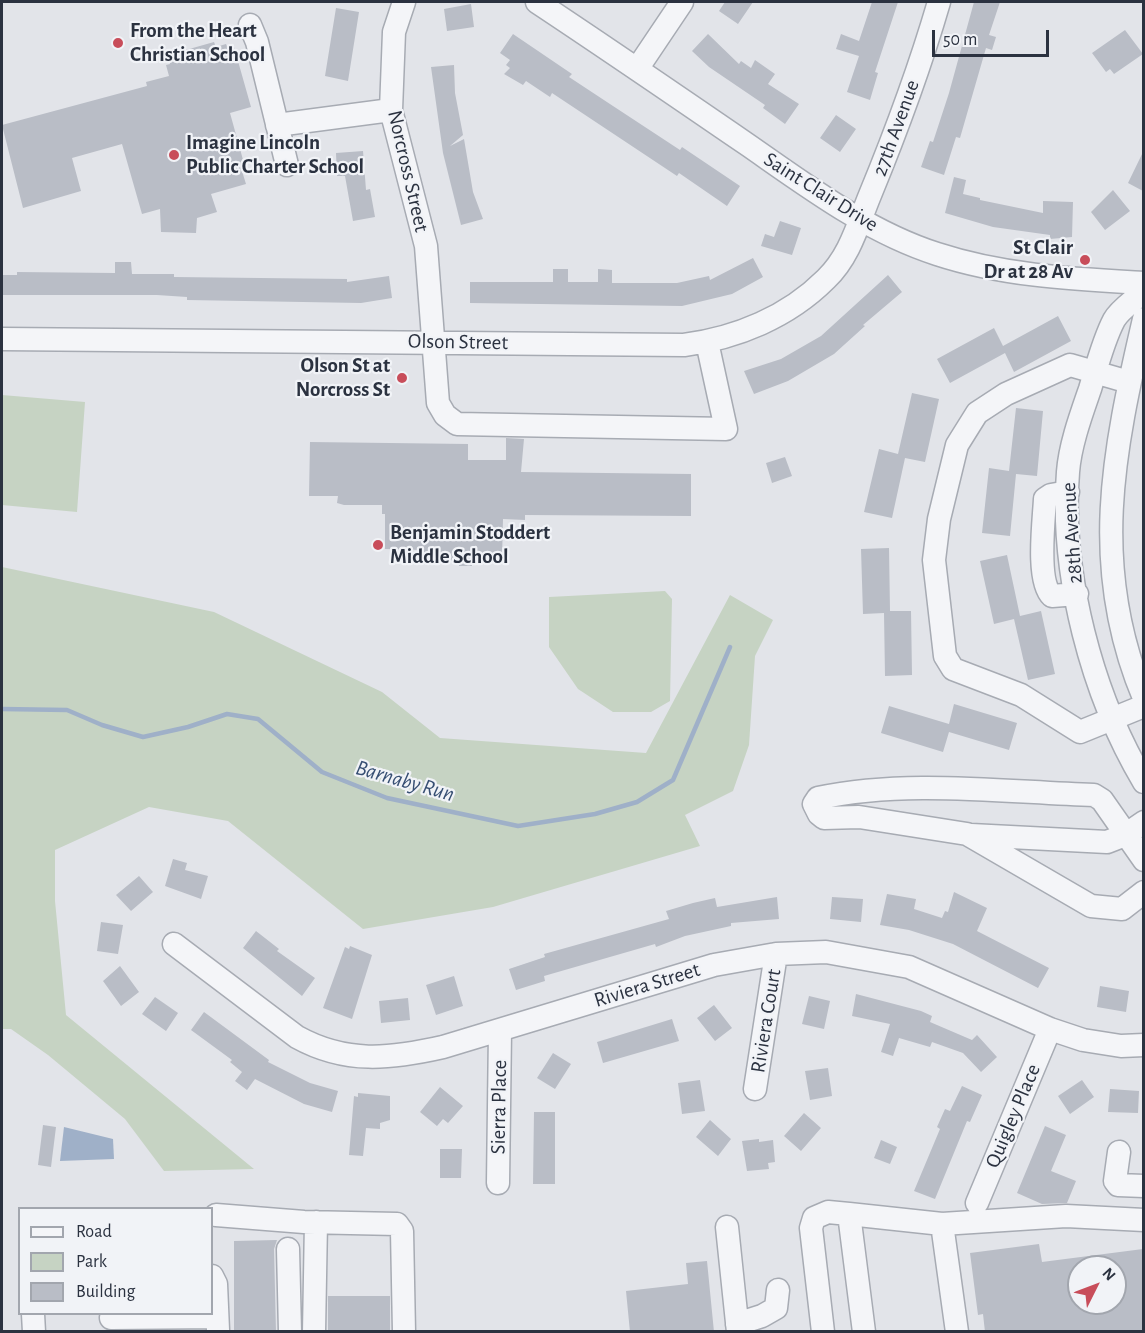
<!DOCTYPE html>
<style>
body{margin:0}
#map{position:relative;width:1145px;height:1333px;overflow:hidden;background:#e2e4e9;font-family:"Alegreya Sans",sans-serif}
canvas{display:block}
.frame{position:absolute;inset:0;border:3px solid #2b3240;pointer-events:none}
.legend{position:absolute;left:18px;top:1207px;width:195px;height:108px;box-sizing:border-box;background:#f1f3f7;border:2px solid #a2a6ae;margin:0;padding:8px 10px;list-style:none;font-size:18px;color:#2b3240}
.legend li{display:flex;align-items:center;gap:12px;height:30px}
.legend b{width:30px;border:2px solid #a2a6ae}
.north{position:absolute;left:1067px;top:1255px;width:60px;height:60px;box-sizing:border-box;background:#f1f3f7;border:2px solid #a2a6ae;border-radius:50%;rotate:48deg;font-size:16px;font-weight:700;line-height:24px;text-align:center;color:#2b3240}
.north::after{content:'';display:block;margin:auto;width:21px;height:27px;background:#c84d5a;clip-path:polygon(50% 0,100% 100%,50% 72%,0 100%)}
.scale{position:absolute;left:932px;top:30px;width:117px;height:27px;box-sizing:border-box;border:3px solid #2b3240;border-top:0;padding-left:8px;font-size:18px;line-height:21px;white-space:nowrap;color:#2b3240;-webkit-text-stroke:4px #f1f3f7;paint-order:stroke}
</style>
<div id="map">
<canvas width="1145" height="1333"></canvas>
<div class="frame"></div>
<ul class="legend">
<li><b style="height:8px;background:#f4f5f8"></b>Road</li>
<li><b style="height:16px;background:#c6d3c3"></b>Park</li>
<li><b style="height:16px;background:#b9bdc6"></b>Building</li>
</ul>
<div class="north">N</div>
<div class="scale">50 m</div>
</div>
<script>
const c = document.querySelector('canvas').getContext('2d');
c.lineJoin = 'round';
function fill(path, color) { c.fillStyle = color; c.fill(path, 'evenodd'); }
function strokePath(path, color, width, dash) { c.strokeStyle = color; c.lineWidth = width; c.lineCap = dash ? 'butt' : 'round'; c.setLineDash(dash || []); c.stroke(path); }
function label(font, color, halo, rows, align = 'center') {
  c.font = font + ' "Alegreya Sans",sans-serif'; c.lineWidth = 4.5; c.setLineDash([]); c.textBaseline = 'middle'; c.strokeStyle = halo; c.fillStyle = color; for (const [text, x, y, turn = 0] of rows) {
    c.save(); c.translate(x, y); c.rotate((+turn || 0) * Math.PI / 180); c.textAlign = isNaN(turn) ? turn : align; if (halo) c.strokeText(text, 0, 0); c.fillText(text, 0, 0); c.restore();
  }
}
fill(new Path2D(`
 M2,395L85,402L77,512L2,505Z
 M2,567L214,612L382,692L440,738L646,753L730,595L773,620L755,656L749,745L733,791L685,815L700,846L493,907L363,929L228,821L149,807L55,850V901L66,1015L254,1169L164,1171L125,1119L48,1055L11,1029H2Z
 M665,591L672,599L670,701L651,712H613L578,689L549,647V597Z`), '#c6d3c3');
fill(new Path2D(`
 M64,1127L113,1139L114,1159L60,1161Z`), '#9fb0c8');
strokePath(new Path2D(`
 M2,709L67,710L102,725L143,737L188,727L227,714L258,719L322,772L387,798L518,826L595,814L637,802L673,780L730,647`), '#9fb0c8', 4.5);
fill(new Path2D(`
 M725,2H753L738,24L719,11Z
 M872,2H898L875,72L878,73L870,100L847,92L859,56L836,49L841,34L859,41Z
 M974,2H1000L989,35L996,37L992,50L986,48L960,138L956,137L944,175L921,167L930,141L933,142L949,93Z
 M471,4L474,27L447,31L444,9Z
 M336,8L359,12L348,81L325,76Z
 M1125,30L1143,54L1114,74L1110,69L1106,72L1092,53Z
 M513,34L572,74L569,77L613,106L680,150L682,147L740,186L727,206L679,173L677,176L552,93L550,97L526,81L523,85L504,74L510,68L506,65L510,60L500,53Z
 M708,34L739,64L741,61L751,68L755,60L775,74L768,84L799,104L785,124L763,108L765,105L709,67L692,51Z
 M214,42L216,47L226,44L228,49L234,47L251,107L230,113L245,167L241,168L246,184L211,194L217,212L197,218L196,233L161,232L160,209L142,214L122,144L72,158L81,191L23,208L2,125L147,86L146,82L169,76L166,65L170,64L168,55Z
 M454,65L455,93L463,135L450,146L464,139L473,192L483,219L461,225L443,153L431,67Z
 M836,115L856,129L840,152L820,138Z
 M363,151L366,190L370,189L375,217L353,221L345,176H337L336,153Z
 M1143,152V191L1128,183Z
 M954,177L966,180L963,194L980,198V200L1043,213V201L1073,202L1072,237L1050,239V235L993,227L945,213Z
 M1113,190L1130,211L1105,230L1091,212Z
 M780,221L801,228L792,255L761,246L765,234L774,237Z
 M753,258L763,277L732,294L682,306L470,303V282H553V269H568V282H598V269L612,270V283H677L709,276L710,280Z
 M115,262H131L132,274H174V277L347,279V282L389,276L392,298L361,303L187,300V297L157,295H2V275H17V272L115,273Z
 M888,275L902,292L863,325L865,326L834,354L788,381L754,394L744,371L781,359L821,336Z
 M1058,316L1071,341L1014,372L1005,353L950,383L937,359L994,328L1003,346Z
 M912,393L939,399L925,462L905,458L892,518L864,512L879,449L898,454Z
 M1016,408L1043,411L1037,476L1016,474L1010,536L982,533L989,468L1009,471Z
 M506,438L524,439L521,472L691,474V516L525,515V520L503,519L502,559H472V566H459V560L420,562V550L385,549V514H382V505H344L337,503L338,496H309L310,442L468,444V460H506Z
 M785,457L792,476L772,483L766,463Z
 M889,548L890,611H911L912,675L885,676L884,613L863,614L861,549Z
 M1007,555L1020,616L1041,611L1055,674L1028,680L1014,619L994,624L980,561Z
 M954,704L1017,723L1009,750L949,732L943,752L881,733L889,706L949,724Z
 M173,859L187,863L185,870L208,876L201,899L165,886Z
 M139,876L153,892L131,911L116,895Z
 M954,892L987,908L977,931L1049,968L1038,988L953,944L909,930L880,925L887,894L916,899L914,909L942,918L945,911L948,912Z
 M777,897L779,919L731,923V926L685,936L656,947L655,944L544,976L545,981L516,990L509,969L545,957L544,954L669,919L666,911L693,903L715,898L717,907Z
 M832,897L863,899L861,922L830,919Z
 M101,922L123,925L118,954L97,951Z
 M256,931L279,949L277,951L315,978L302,996L243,948Z
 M350,946L372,955L352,1019L323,1008L345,947L349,949Z
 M120,966L139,992L121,1006L103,981Z
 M454,976L463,1006L436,1015L426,985Z
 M1100,986L1129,991L1126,1012L1097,1007Z
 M856,994L921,1011L932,1016L930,1022L972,1040L977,1035L997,1057L981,1072L963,1053L932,1042L930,1047L899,1038L893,1056L881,1052L890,1024L852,1016Z
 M809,996L830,1001L824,1029L802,1024Z
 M155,997L178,1013L166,1031L142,1014Z
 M408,998L410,1020L381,1023L379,1001Z
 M714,1005L732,1028L715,1041L697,1018Z
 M204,1012L269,1060L268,1062L310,1083L338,1091L332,1112L304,1104L255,1079L247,1090L235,1081L242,1072L230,1062L232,1060L191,1030Z
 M672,1019L679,1041L603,1063L597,1042Z
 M553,1053L571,1064L555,1089L537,1078Z
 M828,1068L832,1096L810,1100L805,1071Z
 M700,1080L705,1111L682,1114L678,1083Z
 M1082,1080L1094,1097L1070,1114L1058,1096Z
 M962,1086L982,1095L970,1122L967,1121L935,1199L914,1191L940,1129L937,1127L945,1109L950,1111Z
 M440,1087L463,1106L448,1123L443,1119L437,1126L420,1112Z
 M1110,1089L1139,1091L1138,1113L1108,1112Z
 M358,1093L390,1096V1120L380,1123V1129L366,1128L363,1156L349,1155L354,1096L358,1097Z
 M534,1112H555V1184H533Z
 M804,1113L821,1128L801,1151L784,1136Z
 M710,1120L731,1139L718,1156L696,1137Z
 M43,1125L56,1127L51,1167L38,1165Z
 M1045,1126L1066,1135L1051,1171L1076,1181L1067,1203L1042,1204L1017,1193Z
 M759,1139V1142L773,1140L775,1162L768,1163L769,1169L747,1171L742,1141Z
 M881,1140L897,1147L890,1164L874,1158Z
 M440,1149H462L461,1178H440Z
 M277,1240L274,1249L276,1332H234V1241Z
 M1039,1244L1042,1262L1143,1249V1332H985L983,1314L978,1315L970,1253ZM1079,1267H1115V1303H1079Z
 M707,1261L714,1332H630L626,1291L688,1284L686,1263Z
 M328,1296H390V1332H328Z`), '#b9bdc6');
const minor = new Path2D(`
 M404,2L394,32L391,110L426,246L438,403L445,415L457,424L726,429L707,342
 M537,2C608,49 678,97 748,145C807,186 868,232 937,254C1004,276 1073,279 1144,283
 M250,25L257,42L287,165
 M637,69L682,2
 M277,125L391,110
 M1144,291C1135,300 1120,309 1114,320C1103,341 1097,366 1090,389C1081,415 1070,445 1068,472C1060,574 1092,695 1144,782
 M1144,319C1113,452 1089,567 1144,698
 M2,339L684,345C737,338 788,317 826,279C850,256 858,224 870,195C896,132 920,67 939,2
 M1129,382L1070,365L1006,394L977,413L957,445L939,519L934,560L945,656L953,669L1021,695L1080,732L1144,706
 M1068,492L1051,495L1045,499C1044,520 1036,581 1052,596L1077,594
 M971,835L1107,842L1125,835L1144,822
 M1144,860L1102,800L1094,795C1003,792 907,779 818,798L814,804L819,814L824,818L859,817L967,834L1091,906L1122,909L1144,892
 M174,944L297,1037C346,1064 390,1059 443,1047L714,965L776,954L826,952L909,967L1050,1029L1083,1040L1121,1046L1144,1045
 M755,1089L776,954
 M1119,1152L1115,1181L1118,1185L1144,1186
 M498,1183L500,1031
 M977,1203L1050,1029
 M849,1214L942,1224L957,1332
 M216,1215L304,1222L397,1224L402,1231L404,1332
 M942,1224L1066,1216L1144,1220
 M727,1227L738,1332
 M288,1249L290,1332
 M212,1276L216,1284L218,1330
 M33,1314L34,1332
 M111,1318L217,1317
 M737,1324L762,1316L776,1308L778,1290
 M314,1332L316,1222
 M823,1332L811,1228L814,1218L828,1212L849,1214L864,1332`);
strokePath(minor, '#a7abb3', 25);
strokePath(minor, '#f4f5f8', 22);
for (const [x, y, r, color] of [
 [118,43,6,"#c84d5a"],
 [174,155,6,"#c84d5a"],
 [1085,260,6,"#c84d5a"],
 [402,378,6,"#c84d5a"],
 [378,545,6,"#c84d5a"]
]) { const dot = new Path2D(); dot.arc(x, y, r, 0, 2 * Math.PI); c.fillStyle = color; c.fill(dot); strokePath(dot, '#f1f3f7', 2); }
label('bold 21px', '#2b3240', '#f1f3f7', [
 ["From the Heart",130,31],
 ["Christian School",130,55],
 ["Imagine Lincoln",186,143],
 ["Public Charter School",186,167],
 ["St Clair",1073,248,"right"],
 ["Dr at 28 Av",1073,272,"right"],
 ["Olson St at",390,366,"right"],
 ["Norcross St",390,390,"right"],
 ["Benjamin Stoddert",390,533],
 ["Middle School",390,557]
], 'left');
label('21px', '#2b3240', '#f1f3f7', [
 ["27th Avenue",896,128,-70],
 ["Norcross Street",408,171,77],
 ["Saint Clair Drive",821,192,32],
 ["Olson Street",458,342,1],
 ["28th Avenue",1072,533,-94],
 ["Riviera Street",647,985,-17],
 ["Riviera Court",766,1021,-81],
 ["Sierra Place",499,1107,-89],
 ["Quigley Place",1013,1116,-67]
]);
label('italic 22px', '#374f73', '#f1f3f7', [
 ["Barnaby Run",405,781,16]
]);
</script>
